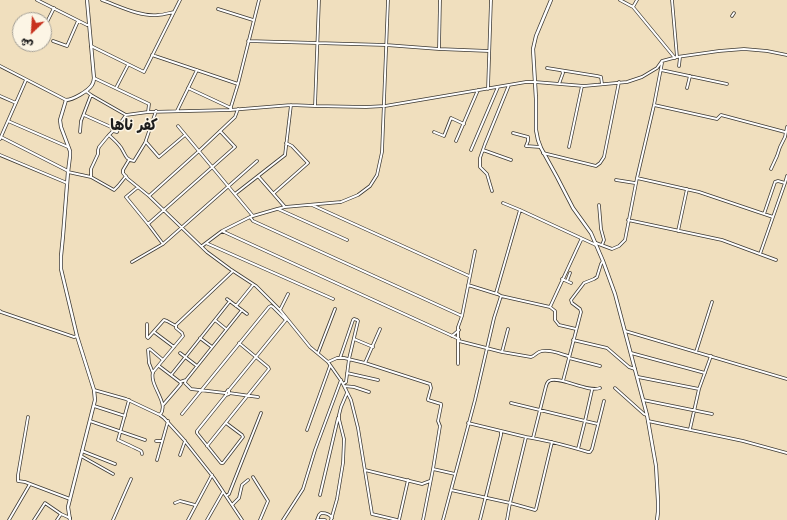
<!DOCTYPE html>
<meta charset="utf-8">
<style>
body{margin:0}
#map{position:relative;width:787px;height:520px;overflow:hidden;background:#f0dfbe;font-family:Dekko,"Playpen Sans Arabic",sans-serif}
canvas{display:block}
.north{position:absolute;left:12px;top:12px;width:40px;height:40px;box-sizing:border-box;background:#fcf5e5;border:1px solid #a29e95;border-radius:50%;rotate:205deg;font-size:11px;font-weight:700;line-height:16px;text-align:center;color:#1c1c1c}
.north::after{content:'';display:block;margin:auto;width:14px;height:18px;background:#c8321e;clip-path:polygon(50% 0,100% 100%,50% 72%,0 100%)}
</style>
<div id="map">
<canvas width="787" height="520"></canvas>
<div class="north">ش</div>
</div>
<script>
const c = document.querySelector('canvas').getContext('2d');
c.lineJoin = 'round';
function strokePath(path, color, width, dash) { c.strokeStyle = color; c.lineWidth = width; c.lineCap = dash ? 'butt' : 'round'; c.setLineDash(dash || []); c.stroke(path); }
function label(font, color, halo, rows, align = 'center') {
  c.font = font + ' Dekko,"Playpen Sans Arabic",sans-serif'; c.lineWidth = 3; c.setLineDash([]); c.textBaseline = 'middle'; c.strokeStyle = halo; c.fillStyle = color; for (const [text, x, y, turn = 0] of rows) {
    c.save(); c.translate(x, y); c.rotate((+turn || 0) * Math.PI / 180); c.textAlign = isNaN(turn) ? turn : align; if (halo) c.strokeText(text, 0, 0); c.fillText(text, 0, 0); c.restore();
  }
}
const minor = new Path2D(`
 M37,0L87,25H89
 M102,0C119,6 140,17 158,15C163,15 169,13 174,12
 M620,0L633,7L675,58
 M672,0L677,57
 M633,7L637,0
 M218,9L253,20
 M732,16L734,13
 M44,28L54,8
 M53,41L67,46L78,21
 M248,41L386,45L439,49L489,51
 M91,46L144,72L180,0
 M439,49L440,0
 M152,55L238,84
 M0,66L66,100
 M679,66L680,57
 M547,68L597,76L601,77L602,84
 M661,70L727,84
 M94,78L149,104L148,112
 M559,84L563,73L562,71
 M116,88L128,65
 M188,88L231,108
 M687,88L690,76
 M488,89L491,0
 M86,91L91,95L126,115L148,112L230,110L291,105L315,106L366,107L385,106L526,82H535L584,86L627,82L642,77L657,68L662,61L677,57L719,51L744,49L767,51L787,55
 M0,96L16,103
 M654,105L717,119L721,115L785,132
 M315,106L319,0
 M230,110L238,84L259,0
 M177,111L197,70
 M84,115L111,127L113,131L109,135C112,138 116,141 119,145C125,151 124,160 134,161L145,143L156,111
 M8,121L68,147
 M178,126L253,216
 M113,131L117,132L121,122L126,115
 M80,132L81,121L91,95
 M434,132L444,136L451,118L464,124
 M513,133L528,137V141L526,146L540,147
 M1,137L68,171
 M0,139L26,80
 M456,141L478,90
 M146,142L159,157L185,135
 M569,147L582,86
 M471,150L498,87
 M483,150L511,160
 M543,153L596,166L600,163L604,157L619,82
 M0,155L67,183
 M129,160L123,170V173L128,179L149,196L207,252L230,269L256,286L280,310L310,347L328,362L342,382L351,400L358,428L372,514L397,520
 M771,169L777,156L780,147L785,137L787,127
 M68,172L91,177L114,190L118,186L126,176
 M258,176L285,207
 M91,177V169L98,154V150L99,147L108,136
 M637,178L699,192L773,217L785,183
 M616,180L635,183
 M138,187L126,197L148,224L163,244
 M492,191L487,174L480,167V158L485,144L509,85
 M274,193L308,163L292,146L286,143
 M235,194L285,155L291,105
 M149,196L199,151L235,117L238,109
 M503,203L520,210
 M312,205L469,276
 M599,205L601,229L604,240L602,245
 M278,209L347,240
 M764,214L775,182L778,181L785,183L787,176
 M250,217L253,221L462,316
 M628,220L722,240L776,260
 M148,224L235,147L220,131
 M222,231L459,339
 M678,231L687,189
 M206,243L333,299
 M596,243L612,249L619,246L625,240L637,178L654,105L662,63
 M202,246L222,231L250,217L253,216L277,209L285,207L341,202L358,195L370,186L377,175L382,152L388,0
 M760,254L773,217
 M132,262L163,244L257,161
 M562,279L571,283
 M567,281L570,273
 M468,285L497,294
 M501,296L494,318L475,400L451,490L510,503L507,520
 M227,299L247,314
 M236,306L253,285
 M550,307L581,240L583,239L596,245
 M280,310L288,294
 M0,311L1,312L74,337L77,336
 M215,320L226,329
 M147,324V337L148,338L164,320L167,321L176,326
 M576,329L559,325L555,320V311L550,307L501,296L496,293L520,210L583,239
 M625,331L787,379
 M154,332L174,347
 M452,336L459,330
 M200,338L212,347
 M354,339L373,347
 M573,340L607,348L629,367L635,369
 M459,341L502,352L531,357C535,356 535,354 539,352C547,348 560,354 568,356L569,358L600,366
 M502,352L508,329
 M696,352L712,302
 M180,353L197,366
 M318,353L335,309
 M631,353L705,373
 M340,358L353,320L354,319L357,320L358,321L349,359L346,382L343,384
 M328,362L337,358H344L365,363L430,384L431,388L428,399V400L441,404V406L438,421L440,426L433,469L455,474
 M365,363L380,329
 M458,364V327L462,316L475,251
 M159,366L180,382L181,384L163,405
 M153,373L149,363L148,350L150,349L163,360
 M347,373L378,380
 M171,375L230,301
 M638,377L699,389
 M186,380L242,310
 M563,381L581,312L580,309L572,303L571,300L584,283L594,279L597,277L601,264L603,261
 M180,382L186,380L185,383L191,389L225,393
 M344,386L354,387L369,392
 M615,388L644,414L647,415
 M94,390L126,399L160,415L164,418L184,440L214,478L242,520
 M229,390L286,320
 M592,390L585,421L598,424
 M229,393L258,397
 M226,395L229,394V391L228,390L226,393V395L197,431V433L221,463H223L243,437L242,435L226,423
 M129,400L118,440C122,442 140,450 141,451C142,452 142,453 142,454
 M643,400L712,414
 M511,403L585,421L578,449
 M94,406L125,416
 M182,414L269,307L271,306L273,307L286,320
 M160,415C170,403 149,386 153,372L183,336L182,333L176,328V325L233,271
 M28,417L18,475V481L25,482L70,499
 M90,421L145,440
 M648,421L743,441L787,453
 M468,423L526,437
 M690,429L699,389L711,356
 M307,430L330,366
 M533,438L545,390C546,387 546,383 549,381C558,375 588,393 600,388
 M156,441H162
 M552,442L536,509L535,510L510,503L526,437C547,440 568,446 588,452H590L592,449L604,401
 M207,446L269,369L268,367L239,343
 M82,451L115,464
 M180,455L185,441
 M81,456L113,474
 M157,460L168,421
 M365,470L422,484L430,481
 M253,477L268,501L260,520
 M320,495L338,418
 M226,496L229,494L261,413
 M175,503L180,501L195,505
 M232,505L239,498L242,485L248,480
 M9,520L30,484
 M34,520L45,503L61,514L70,518
 M57,520L61,514
 M113,520L131,479
 M188,520L212,475
 M207,520L223,492
 M283,520L303,489L315,450L341,380
 M317,520L319,515L321,513C325,513 330,514 332,518
 M317,520H325
 M331,520L337,499L343,463L344,439L339,419V415L341,407L347,393
 M399,520L408,480
 M423,520L433,469
 M443,520L451,490
 M480,520L501,435V431`);
const tertiary = new Path2D(`
 M551,0L536,36L533,49L536,99V130L538,140L541,148L557,177L573,208L591,233L603,261L615,294L647,415L656,466L658,501V512L657,520
 M70,520L68,507L95,400L94,390L77,336L61,269V256L63,236L68,172L70,156V151L61,127L60,120L66,100C73,100 88,91 92,85C93,83 94,80 94,78L87,0`);
strokePath(minor, '#3c3934', 3.5);
strokePath(tertiary, '#3c3934', 4);
strokePath(minor, '#fff', 2);
strokePath(tertiary, '#fff', 2.5);
label('bold 15px', '#1c1c1c', '#fcf5e5', [
 ["كفر ناها",134,128]
]);
</script>
